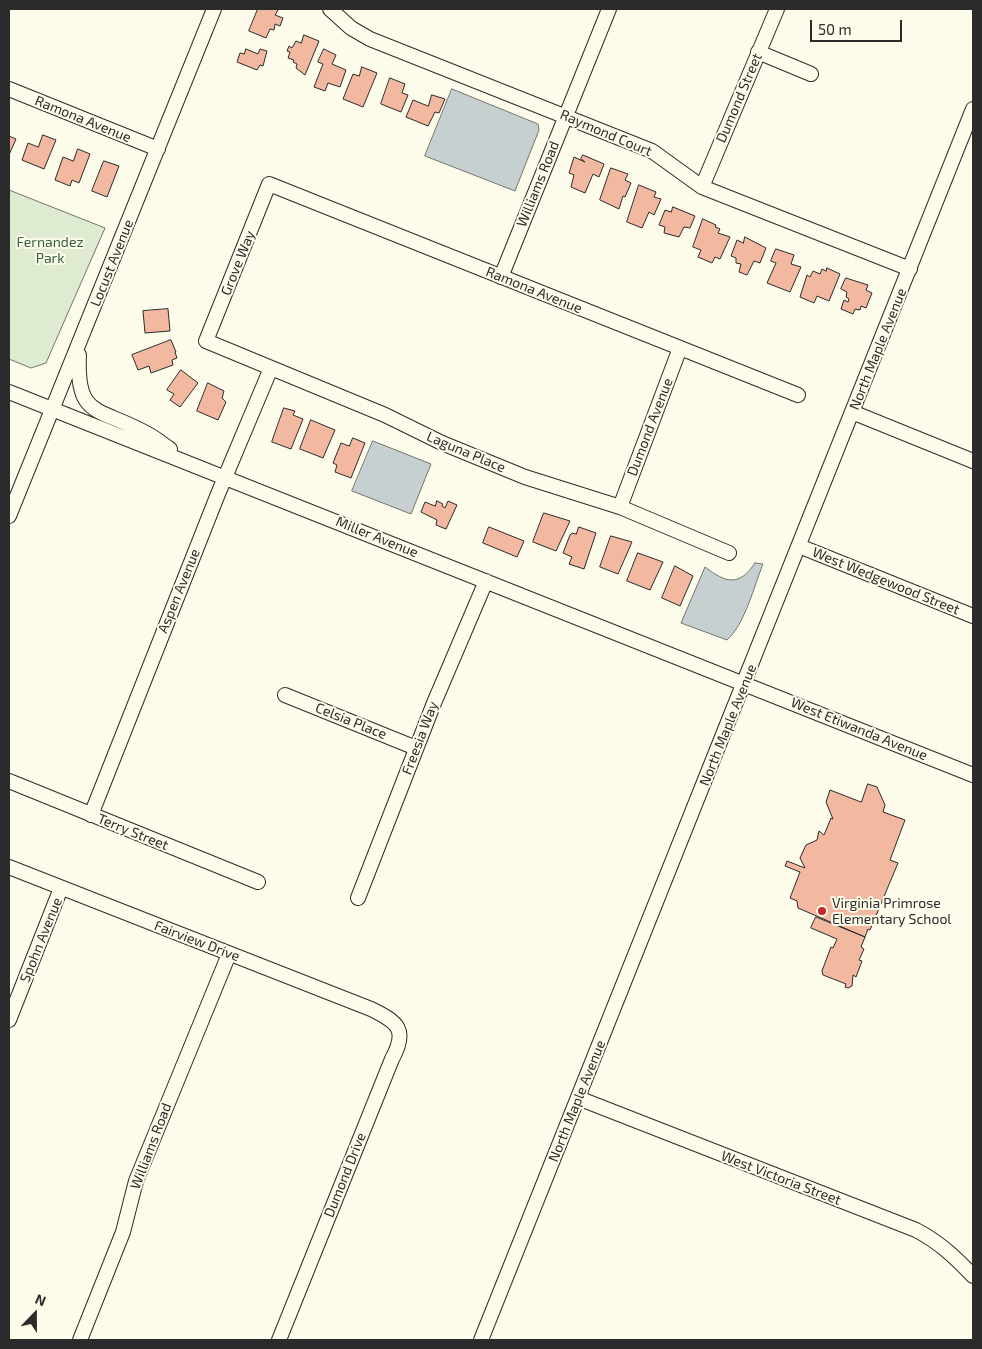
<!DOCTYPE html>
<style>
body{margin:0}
#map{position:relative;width:982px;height:1349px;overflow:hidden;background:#fdfbea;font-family:"Exo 2",sans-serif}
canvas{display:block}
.frame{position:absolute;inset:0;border:10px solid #2b2b2b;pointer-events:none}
.north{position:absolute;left:10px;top:1289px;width:50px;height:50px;-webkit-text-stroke:4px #fdfbea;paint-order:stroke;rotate:22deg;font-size:14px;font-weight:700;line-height:20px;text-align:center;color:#2b2b2b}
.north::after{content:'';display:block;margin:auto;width:18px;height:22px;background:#2b2b2b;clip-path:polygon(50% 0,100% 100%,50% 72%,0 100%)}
.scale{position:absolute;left:810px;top:20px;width:92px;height:22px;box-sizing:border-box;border:2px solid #2b2b2b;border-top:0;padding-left:6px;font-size:15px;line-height:18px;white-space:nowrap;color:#2b2b2b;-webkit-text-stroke:4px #fdfbea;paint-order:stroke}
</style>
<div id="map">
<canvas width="982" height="1349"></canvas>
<div class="frame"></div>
<div class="north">N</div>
<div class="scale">50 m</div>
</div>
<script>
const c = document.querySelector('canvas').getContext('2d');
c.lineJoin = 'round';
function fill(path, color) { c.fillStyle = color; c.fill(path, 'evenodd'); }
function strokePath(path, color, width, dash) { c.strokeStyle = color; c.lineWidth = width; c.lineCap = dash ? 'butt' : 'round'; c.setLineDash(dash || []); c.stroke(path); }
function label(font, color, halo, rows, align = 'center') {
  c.font = font + ' "Exo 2",sans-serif'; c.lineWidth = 4; c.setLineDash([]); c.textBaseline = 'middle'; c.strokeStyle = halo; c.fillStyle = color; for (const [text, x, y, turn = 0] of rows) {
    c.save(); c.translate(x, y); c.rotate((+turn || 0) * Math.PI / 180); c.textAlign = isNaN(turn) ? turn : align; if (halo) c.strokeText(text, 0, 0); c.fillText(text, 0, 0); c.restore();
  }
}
const green = new Path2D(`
 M9,190L105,228L46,363L31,368L9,359Z`);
fill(green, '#deebd1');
strokePath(green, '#74746e', 1);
const water = new Path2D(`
 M452,89L538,124L539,130L515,191L425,156Z
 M373,441L431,464L411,514L352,491Z
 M755,563L763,564C754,586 745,624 727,640L681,623L705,567C726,583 739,587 755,563Z`);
fill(water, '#c7d0d0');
strokePath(water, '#74746e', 1);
const building = new Path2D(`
 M258,9H276L278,10L275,15L283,18L280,26L275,24L274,30L270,29L266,38L249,31Z
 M304,35L319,41L305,75L296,68L297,64L293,62L294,60L288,58L290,52L287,51L289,46L292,48L296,41L301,43Z
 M246,49L258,54L260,49L267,51L263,66L260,65L257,70L237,62L240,53L244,54Z
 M324,49L336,55L332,64L346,70L340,87L328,83L325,91L314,87L323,64L318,62Z
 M362,67L377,73L363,107L343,99L353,74L359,76Z
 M390,78L405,84L402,93L408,95L401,112L381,104Z
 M432,95L445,99L439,113L435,112L428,126L406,117L413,100L428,106Z
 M43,135L56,140L44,169L22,160L28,143L38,147Z
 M9,136L16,139L9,155Z
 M78,149L90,154L79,183L72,180L70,186L55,180L63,157L73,161Z
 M583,155L604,164L599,177L593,174L585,193L571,187L574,175L569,173L574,157L585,162L581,159Z
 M104,161L119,166L107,197L92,191Z
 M611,168L628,174L625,180L631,183L625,197L623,196L619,209L600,200Z
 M639,185L656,192L654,197L661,199L654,215L649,212L642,228L627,222Z
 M673,207L695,216L690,228L684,227L679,237L664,233L665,227L659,225L665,210L671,212Z
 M703,219L716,225L715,227L720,229L718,233L730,237L720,259L715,257L712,263L698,257L701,250L693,247Z
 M745,237L766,248L760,263L754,261L747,275L739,272L741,264L736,263V258L731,256L737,240L743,243Z
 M776,249L794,255L791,264L801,267L790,292L767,283L776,263L771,261Z
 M827,268L840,274L829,301L817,296L814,303L800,297L807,275L810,277L813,271L820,274L822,269L826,271Z
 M846,278L868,285L866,290L872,293L866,308L861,306L860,310L855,309L853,314L841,309L844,300L848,302L849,299L846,297L847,292L841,289Z
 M168,309L170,331L145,333L143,311Z
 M171,340L176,352H175L177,358L172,360L173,365L151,373L149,366L138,370L132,355Z
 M181,370L198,383L180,407L170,400L174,394L167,390Z
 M208,383L224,391L222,398L226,402L218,420L197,411Z
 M284,408L295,411L293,415L303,419L291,449L272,442Z
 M311,420L335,430L323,458L300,449Z
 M353,438L365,443L351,478L335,472L337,465L333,463L341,443L349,446Z
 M437,501L443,504L442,506L445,508L448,501L457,505L446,529L436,525L437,520L421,512L425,502L435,506Z
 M544,513L570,521L556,551L533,542Z
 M489,527L524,541L517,557L483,543Z
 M579,527L596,533L584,569L569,564L572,557L563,553L570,535L572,533L576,534Z
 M611,536L632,542L618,574L600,567Z
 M638,553L663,562L650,590L627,581Z
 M675,566L693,576L680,606L662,598Z
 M868,784L877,787L885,805L883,812L905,820L890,860L898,863L870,930L868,929L865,937L798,908L797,901L790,898L800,872L785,866L787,861L805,868L800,858L806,845L817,840L819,831L824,835L831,818L833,819L826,802L830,790L861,802Z
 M816,917L865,937L861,947L864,949L859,960L862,961L856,977L853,975L852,986L848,988L845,987L846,984L823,975L822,971L831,947L833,948L837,939L811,928Z`);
fill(building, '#f2b8a0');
strokePath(building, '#2b2b2b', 1);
const minor = new Path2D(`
 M330,9L351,28L370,39L652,151L702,187L910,269
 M758,52L811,74
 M9,89L158,149
 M702,187L777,9
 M501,277L609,9
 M79,355C76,418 98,407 144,432C153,436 161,443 170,449
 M9,392L973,775
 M852,412L973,461
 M620,507L680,348
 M9,516L214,9
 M799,546L973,616
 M729,553L620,507L525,477L442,443L385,415L206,341L269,184L798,395
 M285,695L416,748
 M9,781L258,882
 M91,815L218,494L271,368
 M9,867L371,1009C398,1022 408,1030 392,1059L279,1340
 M358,898L434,703L486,581
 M9,1020L61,888
 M578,1098L916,1230C939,1242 955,1257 973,1276
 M80,1340L123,1232L136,1181L229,954
 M481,1340L973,109`);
strokePath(minor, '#2b2b2b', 16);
strokePath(minor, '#fdfbea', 14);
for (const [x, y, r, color] of [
 [822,911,5,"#c62828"]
]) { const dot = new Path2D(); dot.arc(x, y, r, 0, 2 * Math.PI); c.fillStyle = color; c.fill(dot); strokePath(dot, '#fdfbea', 2); }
label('14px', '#2b2b2b', '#fdfbea', [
 ["Dumond Street",739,98,-67],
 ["Ramona Avenue",83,119,22],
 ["Raymond Court",606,133,23],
 ["Williams Road",538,184,-68],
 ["Locust Avenue",112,263,-68],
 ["Grove Way",238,263,-68],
 ["Ramona Avenue",534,290,22],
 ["North Maple Avenue",878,349,-68],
 ["Dumond Avenue",650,427,-69],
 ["Laguna Place",466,452,23],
 ["Miller Avenue",377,537,22],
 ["West Wedgewood Street",886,581,22],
 ["Aspen Avenue",179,591,-68],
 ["Celsia Place",351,721,22],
 ["North Maple Avenue",728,725,-68],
 ["West Etiwanda Avenue",859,729,22],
 ["Freesia Way",420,738,-69],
 ["Terry Street",133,832,22],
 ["Spohn Avenue",41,940,-68],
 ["Fairview Drive",197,941,21],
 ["North Maple Avenue",577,1101,-68],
 ["Williams Road",151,1146,-69],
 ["Dumond Drive",345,1175,-68],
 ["West Victoria Street",781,1178,21]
]);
label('14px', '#34623c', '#fdfbea', [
 ["Fernandez",50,242],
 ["Park",50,258]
]);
label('14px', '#2b2b2b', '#fdfbea', [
 ["Virginia Primrose",832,903],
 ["Elementary School",832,919]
], 'left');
</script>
